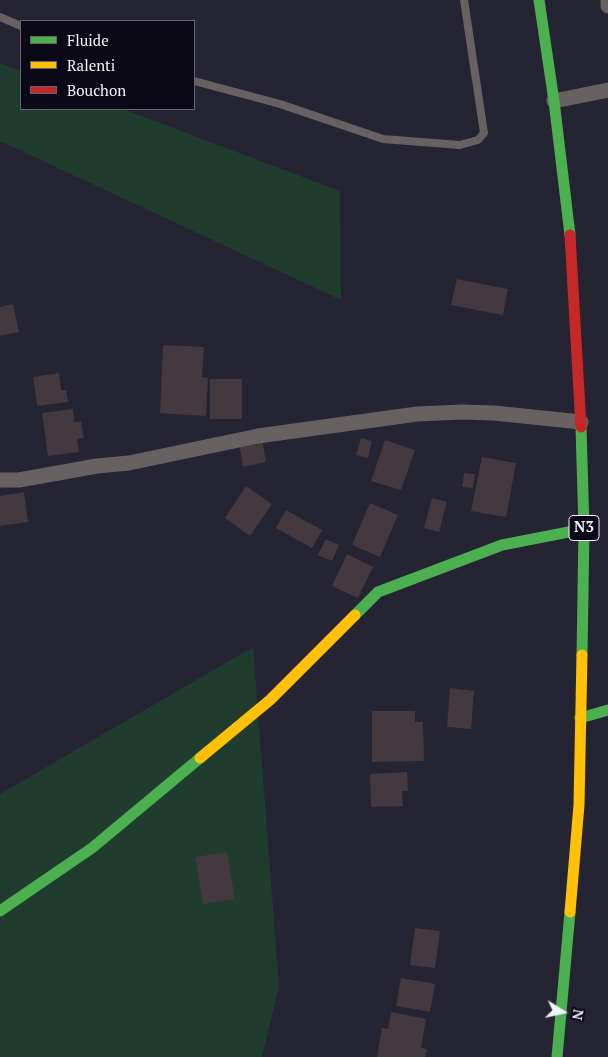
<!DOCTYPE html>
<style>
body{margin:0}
#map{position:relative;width:608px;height:1057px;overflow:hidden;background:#252432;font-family:"PT Serif",serif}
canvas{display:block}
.legend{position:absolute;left:20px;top:20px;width:175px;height:90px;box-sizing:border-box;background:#0a0915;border:1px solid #676773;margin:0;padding:6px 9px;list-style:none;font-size:15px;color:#f3f4ff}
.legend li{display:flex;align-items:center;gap:10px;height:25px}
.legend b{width:25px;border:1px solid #676773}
.north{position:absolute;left:538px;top:987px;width:50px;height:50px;-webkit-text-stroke:4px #0a0915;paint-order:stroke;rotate:100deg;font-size:14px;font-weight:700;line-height:20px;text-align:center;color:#f3f4ff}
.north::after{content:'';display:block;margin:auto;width:18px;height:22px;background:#f3f4ff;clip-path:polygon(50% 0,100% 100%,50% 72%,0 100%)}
</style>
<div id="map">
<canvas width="608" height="1057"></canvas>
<ul class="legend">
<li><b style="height:6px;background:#4caf50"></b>Fluide</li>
<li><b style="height:6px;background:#ffc107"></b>Ralenti</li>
<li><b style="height:6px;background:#c62828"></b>Bouchon</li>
</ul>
<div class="north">N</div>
</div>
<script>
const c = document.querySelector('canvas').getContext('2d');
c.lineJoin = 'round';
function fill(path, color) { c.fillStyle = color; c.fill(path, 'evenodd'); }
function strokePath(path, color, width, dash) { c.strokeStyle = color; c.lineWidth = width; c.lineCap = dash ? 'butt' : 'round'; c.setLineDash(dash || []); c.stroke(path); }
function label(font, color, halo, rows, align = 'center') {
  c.font = font + ' "PT Serif",serif'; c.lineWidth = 4.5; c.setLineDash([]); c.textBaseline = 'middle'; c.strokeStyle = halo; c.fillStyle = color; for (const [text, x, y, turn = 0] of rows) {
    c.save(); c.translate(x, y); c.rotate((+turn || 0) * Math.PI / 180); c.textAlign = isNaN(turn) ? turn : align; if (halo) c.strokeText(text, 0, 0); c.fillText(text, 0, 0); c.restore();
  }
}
fill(new Path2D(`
 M0,63L21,71V109H123L340,191L341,300L0,141Z
 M253,647L279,987L262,1057H0V794Z`), '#1f3c2f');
fill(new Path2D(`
 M457,279L508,289L503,315L451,305Z
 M13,304L19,332L0,336V307Z
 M163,345L204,347L202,377L208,378L206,416L160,413Z
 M59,373L61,390H66L68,402L37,406L33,377Z
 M210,379H242V419H210Z
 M73,409L74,422L81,421L84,438L77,439L79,452L48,456L42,413Z
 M361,438L372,441L368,458L356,455Z
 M262,439L266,462L243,467L239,444Z
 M385,440L415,450L401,490L371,481Z
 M482,457L516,463L506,517L471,511Z
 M464,473L475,474L473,488L462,487Z
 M246,486L272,504L250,536L225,518Z
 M24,492L28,522L0,526V496Z
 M432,498L447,502L439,532L424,528Z
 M370,503L398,515L380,557L352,545Z
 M286,510L322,530L312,548L276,528Z
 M326,539L339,545L332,561L318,555Z
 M347,554L373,567L358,598L332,586Z
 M450,688L474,691L471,729L447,727Z
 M372,711H415V722H423L424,761L372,762Z
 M407,772L408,791H402L403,806L371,807L370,774Z
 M227,852L235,899L203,904L195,857Z
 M415,928L440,931L435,968L410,965Z
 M401,978L435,984L430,1012L396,1006Z
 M391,1012L426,1019L421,1048L427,1049L425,1057H377L382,1028L388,1029Z`), '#43393f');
strokePath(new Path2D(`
 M0,17L21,26
 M194,81L280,104L383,139L460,145L478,140L484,133L464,0`), '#676162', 8);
strokePath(new Path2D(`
 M608,0V6
 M554,101L608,90
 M0,480H19L97,466L129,463L258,436L417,414L462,412L494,413L581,422`), '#676162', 15);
strokePath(new Path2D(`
 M539,0L554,101L570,235
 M581,427L584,529L582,655
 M355,615L378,592L502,545L584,529
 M580,718L608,710
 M0,911L92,848L200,758
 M557,1057L570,912`), '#4caf50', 11);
strokePath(new Path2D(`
 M200,758L270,700L355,615
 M570,912L579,805L582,655`), '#ffc107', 11);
strokePath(new Path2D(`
 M570,235L581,427`), '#c62828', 11);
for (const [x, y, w] of [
 [584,528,30]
]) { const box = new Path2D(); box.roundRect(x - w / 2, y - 12.5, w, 25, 4); c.fillStyle = '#0a0915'; c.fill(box); strokePath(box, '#f3f4ff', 1); }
label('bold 15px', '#f3f4ff', null, [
 ["N3",584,528]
]);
</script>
